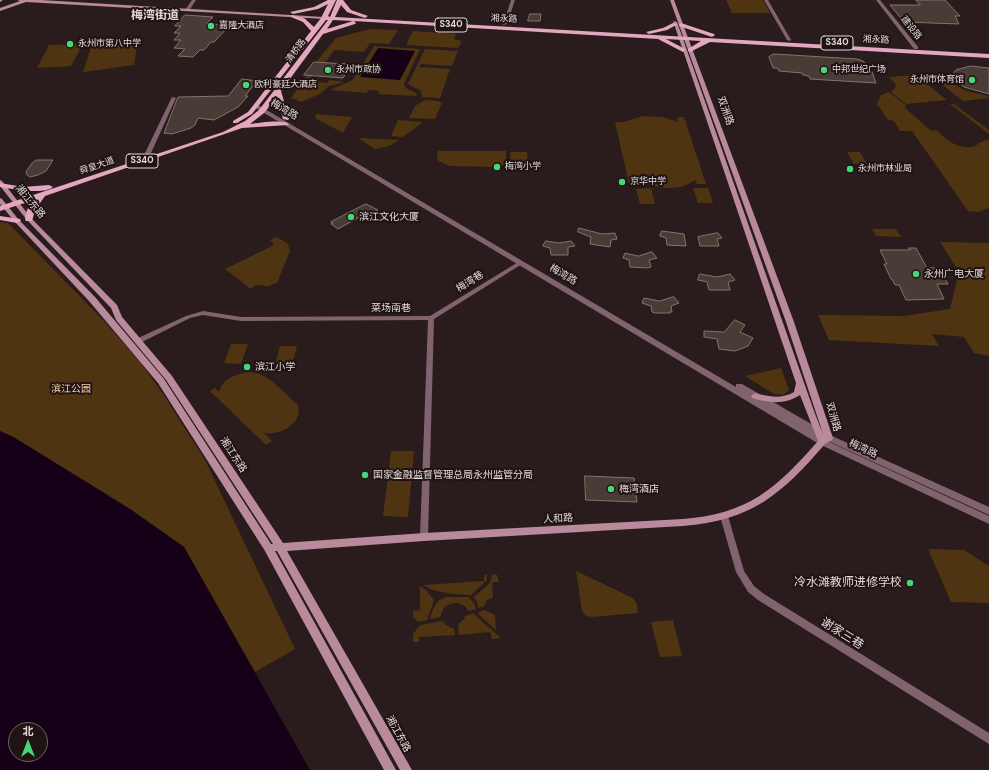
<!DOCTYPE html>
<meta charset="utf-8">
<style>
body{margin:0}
#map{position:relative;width:989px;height:770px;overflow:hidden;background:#2a1c1c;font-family:"DM Sans","Noto Sans SC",sans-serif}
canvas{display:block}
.north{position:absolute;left:8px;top:722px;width:40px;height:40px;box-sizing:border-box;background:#201313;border:1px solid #6e6262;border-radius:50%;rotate:0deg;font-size:11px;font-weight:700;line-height:16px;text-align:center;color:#e2d8d8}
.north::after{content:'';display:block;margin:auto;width:14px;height:18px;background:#47d779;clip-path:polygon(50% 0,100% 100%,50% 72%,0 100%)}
</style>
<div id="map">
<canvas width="989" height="770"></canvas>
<div class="north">北</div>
</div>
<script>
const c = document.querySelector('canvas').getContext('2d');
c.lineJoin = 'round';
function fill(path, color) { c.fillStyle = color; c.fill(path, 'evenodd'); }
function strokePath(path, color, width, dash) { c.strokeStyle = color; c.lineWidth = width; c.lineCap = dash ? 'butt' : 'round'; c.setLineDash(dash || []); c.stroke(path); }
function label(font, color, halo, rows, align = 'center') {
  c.font = font + ' "DM Sans","Noto Sans SC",sans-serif'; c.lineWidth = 4; c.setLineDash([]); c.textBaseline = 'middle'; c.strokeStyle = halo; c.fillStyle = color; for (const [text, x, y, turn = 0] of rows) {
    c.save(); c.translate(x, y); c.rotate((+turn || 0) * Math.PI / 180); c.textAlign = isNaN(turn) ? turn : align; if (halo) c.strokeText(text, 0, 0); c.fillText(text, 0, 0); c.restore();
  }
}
fill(new Path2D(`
 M726,0H763L770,13H732Z
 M370,29L398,30L389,44L370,43L364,52L334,50L325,63L316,62L336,38Z
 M413,31L456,34L454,39L462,41L458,48L407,45V43Z
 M138,37L134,65L83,72L94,39Z
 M83,44L71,66L37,68L49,45Z
 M374,46L420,49L404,84L406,88L416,93L417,96L378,94L379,91L368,90L367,93L330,90L353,80Z
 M425,49L458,51L452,66L421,64L419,67L450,69L440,98L422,97L421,91L408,84Z
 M307,75L312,76L308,81L327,83L329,80L345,82L329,86L320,94L301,102L291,98Z
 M915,75L947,100L906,104L891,92L895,88L896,84L889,77Z
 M934,78L946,80L966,91L988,96L989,98L963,101Z
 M889,92L907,106L904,107L931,131L936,130C947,140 959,151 975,146C980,143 983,140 989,140V208L979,212L968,211L912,131H900L894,121L888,120L877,104L881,95Z
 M425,100L438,101L442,103L435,119L409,118L415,106Z
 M950,104H954L989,130V134Z
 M316,114L352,117L343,133L315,118Z
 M643,116L662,117L678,122L677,117H684L706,184H697L695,180C678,193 655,188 637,180V184H629L615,122H624Z
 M398,120L423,122L403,137L391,136Z
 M358,138L399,140L389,146L375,149Z
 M438,151H506V164L498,167L449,166L437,160Z
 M510,152H527L528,165H511Z
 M847,152H860L867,164H854Z
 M651,188L655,204H640L636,189Z
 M693,188H708L713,203H698Z
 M0,222L8,223L105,322L140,362L163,394L205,460L295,649L255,672L184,547L130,509L15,438L0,431Z
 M872,229H896L901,237L876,236Z
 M277,237L288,244L290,251L277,283L268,286L255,285L251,289L225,269L274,245L270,240Z
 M940,242L989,243V356L974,353L964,337L932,334L939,346L829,340L818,315L904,316L950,309L959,272Z
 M231,344H248L241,364L224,363Z
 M280,346H297L292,365H275Z
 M781,368L789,390L783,395L774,394L745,376Z
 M250,372C269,373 284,393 298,405C303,425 280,435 264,433L272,441L266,445L210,391L215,388L219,392C223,378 236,374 250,372Z
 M391,451H414L408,517L383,516Z
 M928,549L964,550L989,566V603L951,602Z
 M576,571L633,598L637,604L638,613L592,617L586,616L582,611Z
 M492,574L497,575L499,582H492L493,597L487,600L484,606L478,608L477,602L474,597L490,583Z
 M484,575H487V580L471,595C454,594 438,594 423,585L484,581Z
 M420,586L426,590L434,600L427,620L418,622L413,617V611L420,610Z
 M446,597H468L474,603L476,609L469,611C462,601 454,601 444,607L440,617L430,619C433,608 435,601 446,597Z
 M485,610L495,615L496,630L477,613Z
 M474,613L477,617L501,638L492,639L490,632L459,635L458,624L464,619L465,616Z
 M673,620L682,656L660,657L651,622Z
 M442,621L446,625L454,629L455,635L419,637V642H413V634L420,625Z`), '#4e3411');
fill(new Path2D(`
 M378,48L415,51L400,80L360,77Z
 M0,431L15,438L130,509L184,547L310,770H0ZM16,730H40V754H16Z`), '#150017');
const building = new Path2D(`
 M916,0H945L960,16H955L959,24L904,22L890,5H920Z
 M530,14H541L540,21H528Z
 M185,15L213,17L206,24L230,25L214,42H211L204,50H200L193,57L178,56L185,49L174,48L181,40H174L180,33H174L181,26H175Z
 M774,54L857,59L863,61L866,64L872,72L876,83L810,79L809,76L803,75L802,73L779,71L778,68H773L769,57Z
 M314,62L330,63L352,64L343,78L304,75Z
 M971,66L989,68V94L964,87L953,78V74L956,70Z
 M242,79L257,81L245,96H248L238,107L214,120L198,118L195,125L191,128L172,134L164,133L178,97L228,96Z
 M37,160H53L46,171L38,175L30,177L27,175L26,172L32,163Z
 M366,204L378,210L365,216L363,215L338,229L331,224L333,223L331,222Z
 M579,228L602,234L615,233L617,239L611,240L610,247L590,244L591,237L578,232Z
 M662,231L684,234L686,246L667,245L666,238L660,236Z
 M718,233L722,238L717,239L719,246H700L698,237Z
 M546,241L559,243L571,241L575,246L568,247V255H551L550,248L543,246Z
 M909,248H916L927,268H939L948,284H937L944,299L906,300L899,285H895L892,279H891L884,264H887L880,250H910Z
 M652,252L657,258L649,260L651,267L647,268L630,267L629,260L623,258L625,253L638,256Z
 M700,274L717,277L730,274L735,280L728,282L730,290H709L707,282L698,280Z
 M674,297L679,303L671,306L672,312H669L670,313H655L652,312L651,306L642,303L644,298L659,301Z
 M735,320L745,325L740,332L753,338L748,346L735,351L719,349L717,339L704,337V331L724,332Z
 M585,476L634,478L637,502L586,500Z`);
fill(building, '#493b35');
strokePath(building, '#83746d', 1);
fill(new Path2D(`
 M764,0H768L791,40L790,41L787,40Z
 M172,97L176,98L151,153L146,154L145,153Z
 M520,261L523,263L522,264L434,319L428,537L427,539L424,540L421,539L420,537L428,320L241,321L203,315L190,318L140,343H138L135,341L136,339L186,316L203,311L241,317L430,316Z
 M724,513L727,514L728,516L744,571L754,586L764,594L989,733V744L758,600L748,592L736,572L720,516L721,514Z`), '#81636f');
fill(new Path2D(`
 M192,0H196L189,11H185V10Z
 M511,0H515L507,24L503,25Z
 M876,0H880L918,47V49H914Z
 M254,105H258L736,387V384H742L832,436L989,507V515L826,440L812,432L825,440L989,516V524L819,444L254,107Z`), '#81636f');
fill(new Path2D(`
 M0,0H3L0,2Z
 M17,0H41L324,17L326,18L324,19L26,2L0,11V8L20,1Z
 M670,0H674L794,322L833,438L832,440L825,444C782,494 751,521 683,526L424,541L287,551L412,770H400L277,551H275L396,770H384L265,551L158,383L89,301L15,222L0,204V198L2,199L19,220L95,297L164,379L271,544H273L166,380L116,320L111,308L27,220L0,186V180L2,181L31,218L117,305L122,317L172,376L283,543L424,533L683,519C748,514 776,489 818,441L800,395C785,405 769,403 752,398L751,396L755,393C769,397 782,399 794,392L796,383L673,21L677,22L814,411L824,437L786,322Z`), '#b9899c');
fill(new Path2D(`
 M328,0H336L328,16L330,17L337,0H343L351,10L368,16L365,18L347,12L341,5L335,17L989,54V58L710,42L690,52L688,51V49L701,41L666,39L685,49V51L683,52L658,39L354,21L356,23L355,24L323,34L281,91L289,119L288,120L283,119L277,97L264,113L250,124C259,123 282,119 289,124L288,125L242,128L45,196L35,210L32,221H26L25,219L27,210L34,200L0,211V206L223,132L245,121L259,110L328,20H326L252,114L237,123H233V121L248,112L311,31L303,22L291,17V15L304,18L314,27L321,18L328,4L318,9L293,14L290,12L314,7ZM333,20L353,21L327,29Z
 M673,23L678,24L667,30L649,34L646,32L663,28Z
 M681,23L714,34L715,35L712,37L679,26V24Z
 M0,183L23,187L49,185L53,187C44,195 12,189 0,187Z
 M0,216L20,219L21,221L17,223L0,220Z`), '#e4a7c0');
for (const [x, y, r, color] of [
 [211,26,4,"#47d779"],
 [70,44,4,"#47d779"],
 [328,70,4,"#47d779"],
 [824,70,4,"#47d779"],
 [972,80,4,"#47d779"],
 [246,85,4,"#47d779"],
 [497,167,4,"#47d779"],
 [850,169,4,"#47d779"],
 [622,182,4,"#47d779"],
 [351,217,4,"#47d779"],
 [916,274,4,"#47d779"],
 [247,367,4,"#47d779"],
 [365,475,4,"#47d779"],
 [611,489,4,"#47d779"],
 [910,583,4,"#47d779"]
]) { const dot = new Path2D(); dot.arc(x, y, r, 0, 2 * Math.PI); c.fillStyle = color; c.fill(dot); strokePath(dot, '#201313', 1.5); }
label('9px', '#e2d8d8', '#201313', [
 ["湘永路",504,19,3],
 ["建设路",911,28,51],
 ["湘永路",876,40,3],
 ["清桥路",296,51,-54],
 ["舜皇大道",97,166,-19]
]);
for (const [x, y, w] of [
 [451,25,32],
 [837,43,32],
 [142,161,32]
]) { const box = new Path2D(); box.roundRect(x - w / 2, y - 7, w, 14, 3); c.fillStyle = '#201313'; c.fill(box); strokePath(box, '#e2d8d8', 1); }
label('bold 9px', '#e2d8d8', null, [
 ["S340",451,25],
 ["S340",837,43],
 ["S340",142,161]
]);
label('9px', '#e2d8d8', '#201313', [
 ["嘉隆大酒店",219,26],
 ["永州市第八中学",78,44],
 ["永州市政协",336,70],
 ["中邦世纪广场",832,70],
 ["永州市体育馆",964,80,"right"],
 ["欧利豪廷大酒店",254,85],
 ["梅湾小学",505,167],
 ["永州市林业局",858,169],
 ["京华中学",630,182]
], 'left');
label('10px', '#e2d8d8', '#201313', [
 ["梅湾路",284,110,31],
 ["双洲路",725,111,70],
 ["湘江东路",30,202,50],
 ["梅湾路",563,275,31],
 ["梅湾巷",470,282,-32],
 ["菜场南巷",391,308],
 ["双洲路",833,417,74],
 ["梅湾路",863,449,25],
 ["湘江东路",233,455,57],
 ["人和路",558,519,-3],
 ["湘江东路",398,734,61]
]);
label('10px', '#e2d8d8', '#201313', [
 ["滨江文化大厦",359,217],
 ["永州广电大厦",924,274],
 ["滨江小学",255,367],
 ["国家金融监督管理总局永州监管分局",373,475],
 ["梅湾酒店",619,489]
], 'left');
label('10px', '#fad4a6', '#201313', [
 ["滨江公园",71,389]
]);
label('bold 12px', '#e2d8d8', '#201313', [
 ["梅湾街道",155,16]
]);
label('12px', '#e2d8d8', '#201313', [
 ["冷水滩教师进修学校",902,583]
], 'right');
label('12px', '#e2d8d8', '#201313', [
 ["谢家三巷",842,634,32]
]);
</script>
